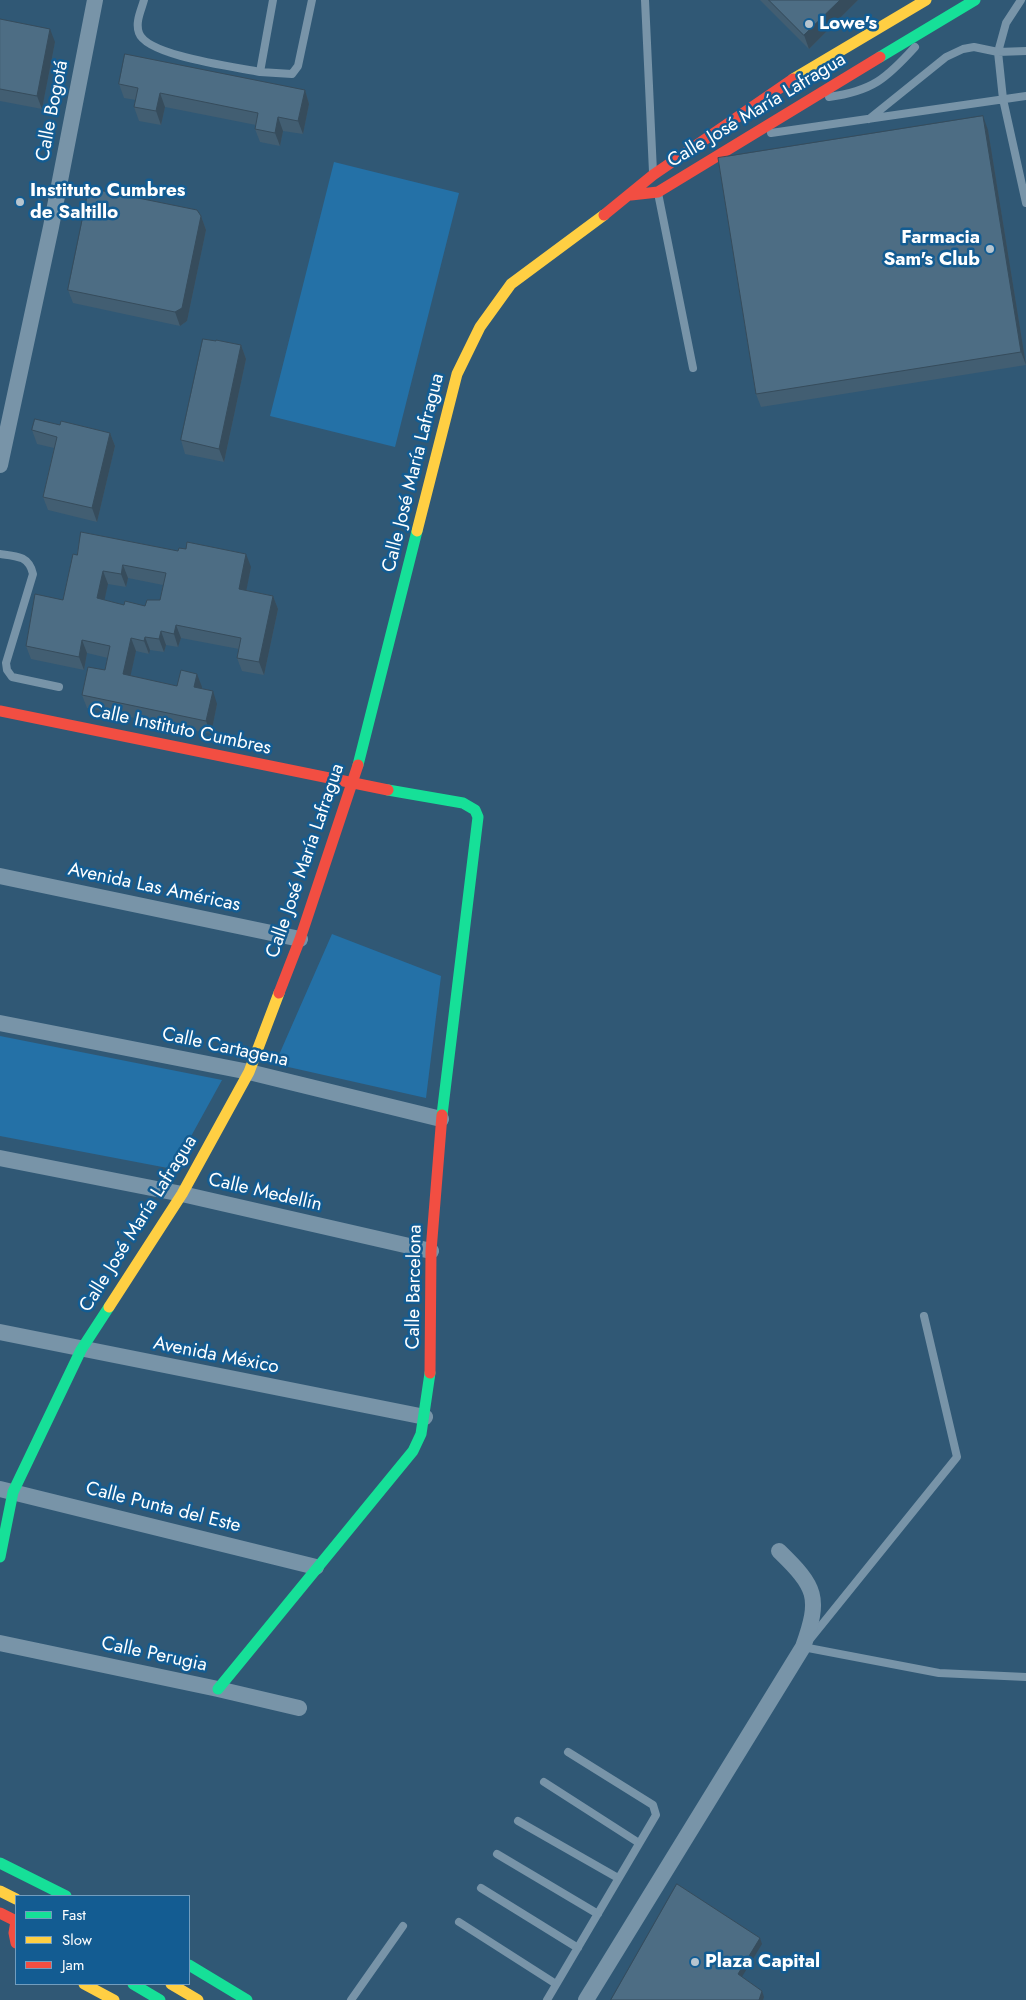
<!DOCTYPE html>
<meta charset="utf-8">
<style>
body{margin:0}
#map{position:relative;width:1026px;height:2000px;overflow:hidden;background:#305875;font-family:Jost,sans-serif}
canvas{display:block}
.legend{position:absolute;left:15px;top:1895px;width:175px;height:90px;box-sizing:border-box;background:#135c92;border:1px solid #719dbe;margin:0;padding:6px 9px;list-style:none;font-size:15px;color:#fff}
.legend li{display:flex;align-items:center;gap:10px;height:25px}
.legend b{width:25px;border:1px solid #719dbe}
</style>
<div id="map">
<canvas width="1026" height="2000"></canvas>
<ul class="legend">
<li><b style="height:6px;background:#16e098"></b>Fast</li>
<li><b style="height:6px;background:#ffcf43"></b>Slow</li>
<li><b style="height:6px;background:#f24e42"></b>Jam</li>
</ul>
</div>
<script>
const c = document.querySelector('canvas').getContext('2d');
c.lineJoin = 'round';
function fill(path, color) { c.fillStyle = color; c.fill(path, 'evenodd'); }
function strokePath(path, color, width, dash) { c.strokeStyle = color; c.lineWidth = width; c.lineCap = dash ? 'butt' : 'round'; c.setLineDash(dash || []); c.stroke(path); }
function label(font, color, halo, rows, align = 'center') {
  c.font = font + ' Jost,sans-serif'; c.lineWidth = 5; c.setLineDash([]); c.textBaseline = 'middle'; c.strokeStyle = halo; c.fillStyle = color; for (const [text, x, y, turn = 0] of rows) {
    c.save(); c.translate(x, y); c.rotate((+turn || 0) * Math.PI / 180); c.textAlign = isNaN(turn) ? turn : align; if (halo) c.strokeText(text, 0, 0); c.fillText(text, 0, 0); c.restore();
  }
}
fill(new Path2D(`
 M334,162L459,193L395,447L270,416Z
 M332,934L441,976L426,1098L275,1064Z
 M0,1036L222,1080L173,1169L0,1136Z`), '#2471a7');
strokePath(new Path2D(`
 M144,0C141,11 135,22 139,33C147,56 236,67 260,72
 M273,0L260,72L292,74L298,66L312,0
 M645,0L653,172
 M1021,0L1006,23L998,52L1003,99L1026,203
 M829,97C872,91 886,79 915,47
 M869,119L946,57L963,49L974,47L998,52L1026,51
 M771,133L1026,96
 M658,193L693,368
 M0,554C17,556 29,556 33,574L6,663L7,670L12,677L59,687
 M811,1638L957,1457L924,1316
 M803,1647L939,1673L1026,1677
 M544,1782L639,1843
 M518,1821L618,1878
 M497,1854L598,1914
 M481,1888L578,1948
 M459,1922L556,1984
 M351,2000L403,1926
 M547,2000L656,1815L653,1805L568,1752`), '#7894a8', 8);
strokePath(new Path2D(`
 M0,465L51,227L95,0
 M0,876L300,939
 M0,1023L249,1072L441,1119
 M0,1158L182,1194L431,1251
 M0,1332L425,1417
 M0,1489L316,1567
 M0,1643L218,1689L299,1708
 M586,2000L803,1647C821,1597 816,1587 779,1551`), '#7894a8', 16);
strokePath(new Path2D(`
 M880,57L975,0
 M358,765L417,531
 M388,790L463,803L475,810L478,817L442,1115
 M0,1557L13,1492L81,1350L109,1307
 M218,1689L413,1451L421,1434L430,1373
 M0,1863L66,1896
 M189,1965L247,2000
 M133,1984L160,2000`), '#16e098', 11);
strokePath(new Path2D(`
 M793,79L926,0
 M417,531L457,374L480,327L511,284L604,215
 M109,1307L182,1194L249,1072L279,993
 M0,1891L16,1899
 M84,1984L114,2000
 M171,1984L198,2000`), '#ffcf43', 11);
strokePath(new Path2D(`
 M631,195L658,192L880,57
 M604,215L653,175L793,79
 M0,711L388,790
 M279,993L300,939L358,765
 M430,1373L431,1251L442,1115
 M16,1921L14,1933L16,1943`), '#f24e42', 11);
strokePath(new Path2D(`
 M0,1913L16,1921`), '#f24e42', 11);
fill(new Path2D(`
 M760,0H858L809,49Z
 M0,19L55,42L42,109L0,101Z
 M119,84L305,90L309,104L303,134L283,131L280,146L260,142L255,129L256,125L165,107L161,125L139,121L134,107L136,100L124,98Z
 M988,130L1026,365L761,407L756,394Z
 M201,216L206,230L187,321L180,326L73,303L68,290Z
 M216,341L241,345L246,359L224,462L185,454L181,440Z
 M60,425L110,433L115,446L97,522L48,510L43,497L54,448L37,444L32,430Z
 M77,555L251,567L246,590L273,596L278,609L264,675L242,671L237,658L239,649L181,638L178,647L166,645L164,652L150,650L149,654L136,651L130,676L177,686L202,687L201,688L217,704L211,734L87,708L82,695L105,670L108,658L87,653L84,670L31,659L26,646L63,600ZM128,578L163,585L160,600L145,606L124,605L104,600L108,584L126,587Z`), '#425e72');
fill(new Path2D(`
 M840,0H858L809,49L804,35Z
 M50,29L55,42L42,109L37,96Z
 M305,90L309,104L303,134L298,121Z
 M160,93L165,107L161,125L156,111Z
 M983,116L988,130L1026,365L1021,352Z
 M278,117L283,131L280,146L275,133Z
 M201,216L206,230L187,321L180,326L175,312Z
 M241,345L246,359L224,462L219,449Z
 M110,433L115,446L97,522L92,508Z
 M246,554L251,567L244,602L239,589Z
 M123,565L128,578L126,587L121,574Z
 M103,571L108,584L102,611L97,598Z
 M273,596L278,609L264,675L259,662Z
 M176,625L181,638L178,647L174,634Z
 M161,631L166,645L164,652L159,639Z
 M145,637L150,650L149,654L144,641Z
 M131,638L136,651L128,687L123,674Z
 M82,640L87,653L84,670L79,657Z
 M197,674L202,687L199,700L194,687Z
 M213,691L217,704L211,734L206,721Z
 M760,1938L762,1944L740,1980L738,1974Z
 M762,1991L764,1997L763,2000H759Z`), '#364c5c');
const building = new Path2D(`
 M769,0H840L804,35Z
 M0,19L50,29L37,96L0,89Z
 M125,54L305,90L298,121L278,117L275,133L255,129L258,113L160,93L156,111L134,107L138,88L119,84Z
 M983,116L1021,352L756,394L718,158Z
 M89,188L197,210L201,216L182,308L175,312L68,290Z
 M203,339L216,341V340L241,345L219,449L181,440Z
 M35,419L60,425L61,421L110,433L92,508L43,497L57,437L32,430Z
 M81,532L178,551L179,548L186,549L187,542L246,554L239,589L273,596L259,662L237,658L241,638L176,625L174,634L161,631L159,639L145,637L144,641L131,638L123,674L177,686L181,670L197,674L194,687L213,691L206,721L82,695L88,667L105,670L110,646L82,640L79,657L26,646L35,594L63,600L73,554L77,555ZM123,565L166,573L160,600H147L145,606L125,601L124,605L97,598L103,571L121,574Z
 M677,1884L760,1938L738,1974L762,1991L759,2000H611Z`);
fill(building, '#4d6d84');
strokePath(building, '#364c5c', 1);
for (const [x, y, r, color] of [
 [809,24,5,"#b7c5cf"],
 [20,202,5,"#b7c5cf"],
 [990,249,5,"#b7c5cf"],
 [695,1962,5,"#b7c5cf"]
]) { const dot = new Path2D(); dot.arc(x, y, r, 0, 2 * Math.PI); c.fillStyle = color; c.fill(dot); strokePath(dot, '#135c92', 2); }
label('bold 19px', '#fff', '#135c92', [
 ["Lowe's",819,24],
 ["Instituto Cumbres",30,191],
 ["de Saltillo",30,213],
 ["Farmacia",980,238,"right"],
 ["Sam's Club",980,260,"right"],
 ["Plaza Capital",705,1962]
], 'left');
label('19px', '#fff', '#135c92', [
 ["Calle Bogotá",53,111,-79],
 ["Calle José María Lafragua",757,111,-31],
 ["Calle José María Lafragua",414,473,-76],
 ["Calle Instituto Cumbres",180,730,12],
 ["Calle José María Lafragua",306,861,-71],
 ["Avenida Las Américas",154,888,12],
 ["Calle Cartagena",225,1048,12],
 ["Calle Medellín",265,1193,13],
 ["Calle José María Lafragua",139,1224,-58],
 ["Calle Barcelona",415,1287,-89],
 ["Avenida México",216,1356,11],
 ["Calle Punta del Este",163,1508,14],
 ["Calle Perugia",154,1655,12]
]);
</script>
